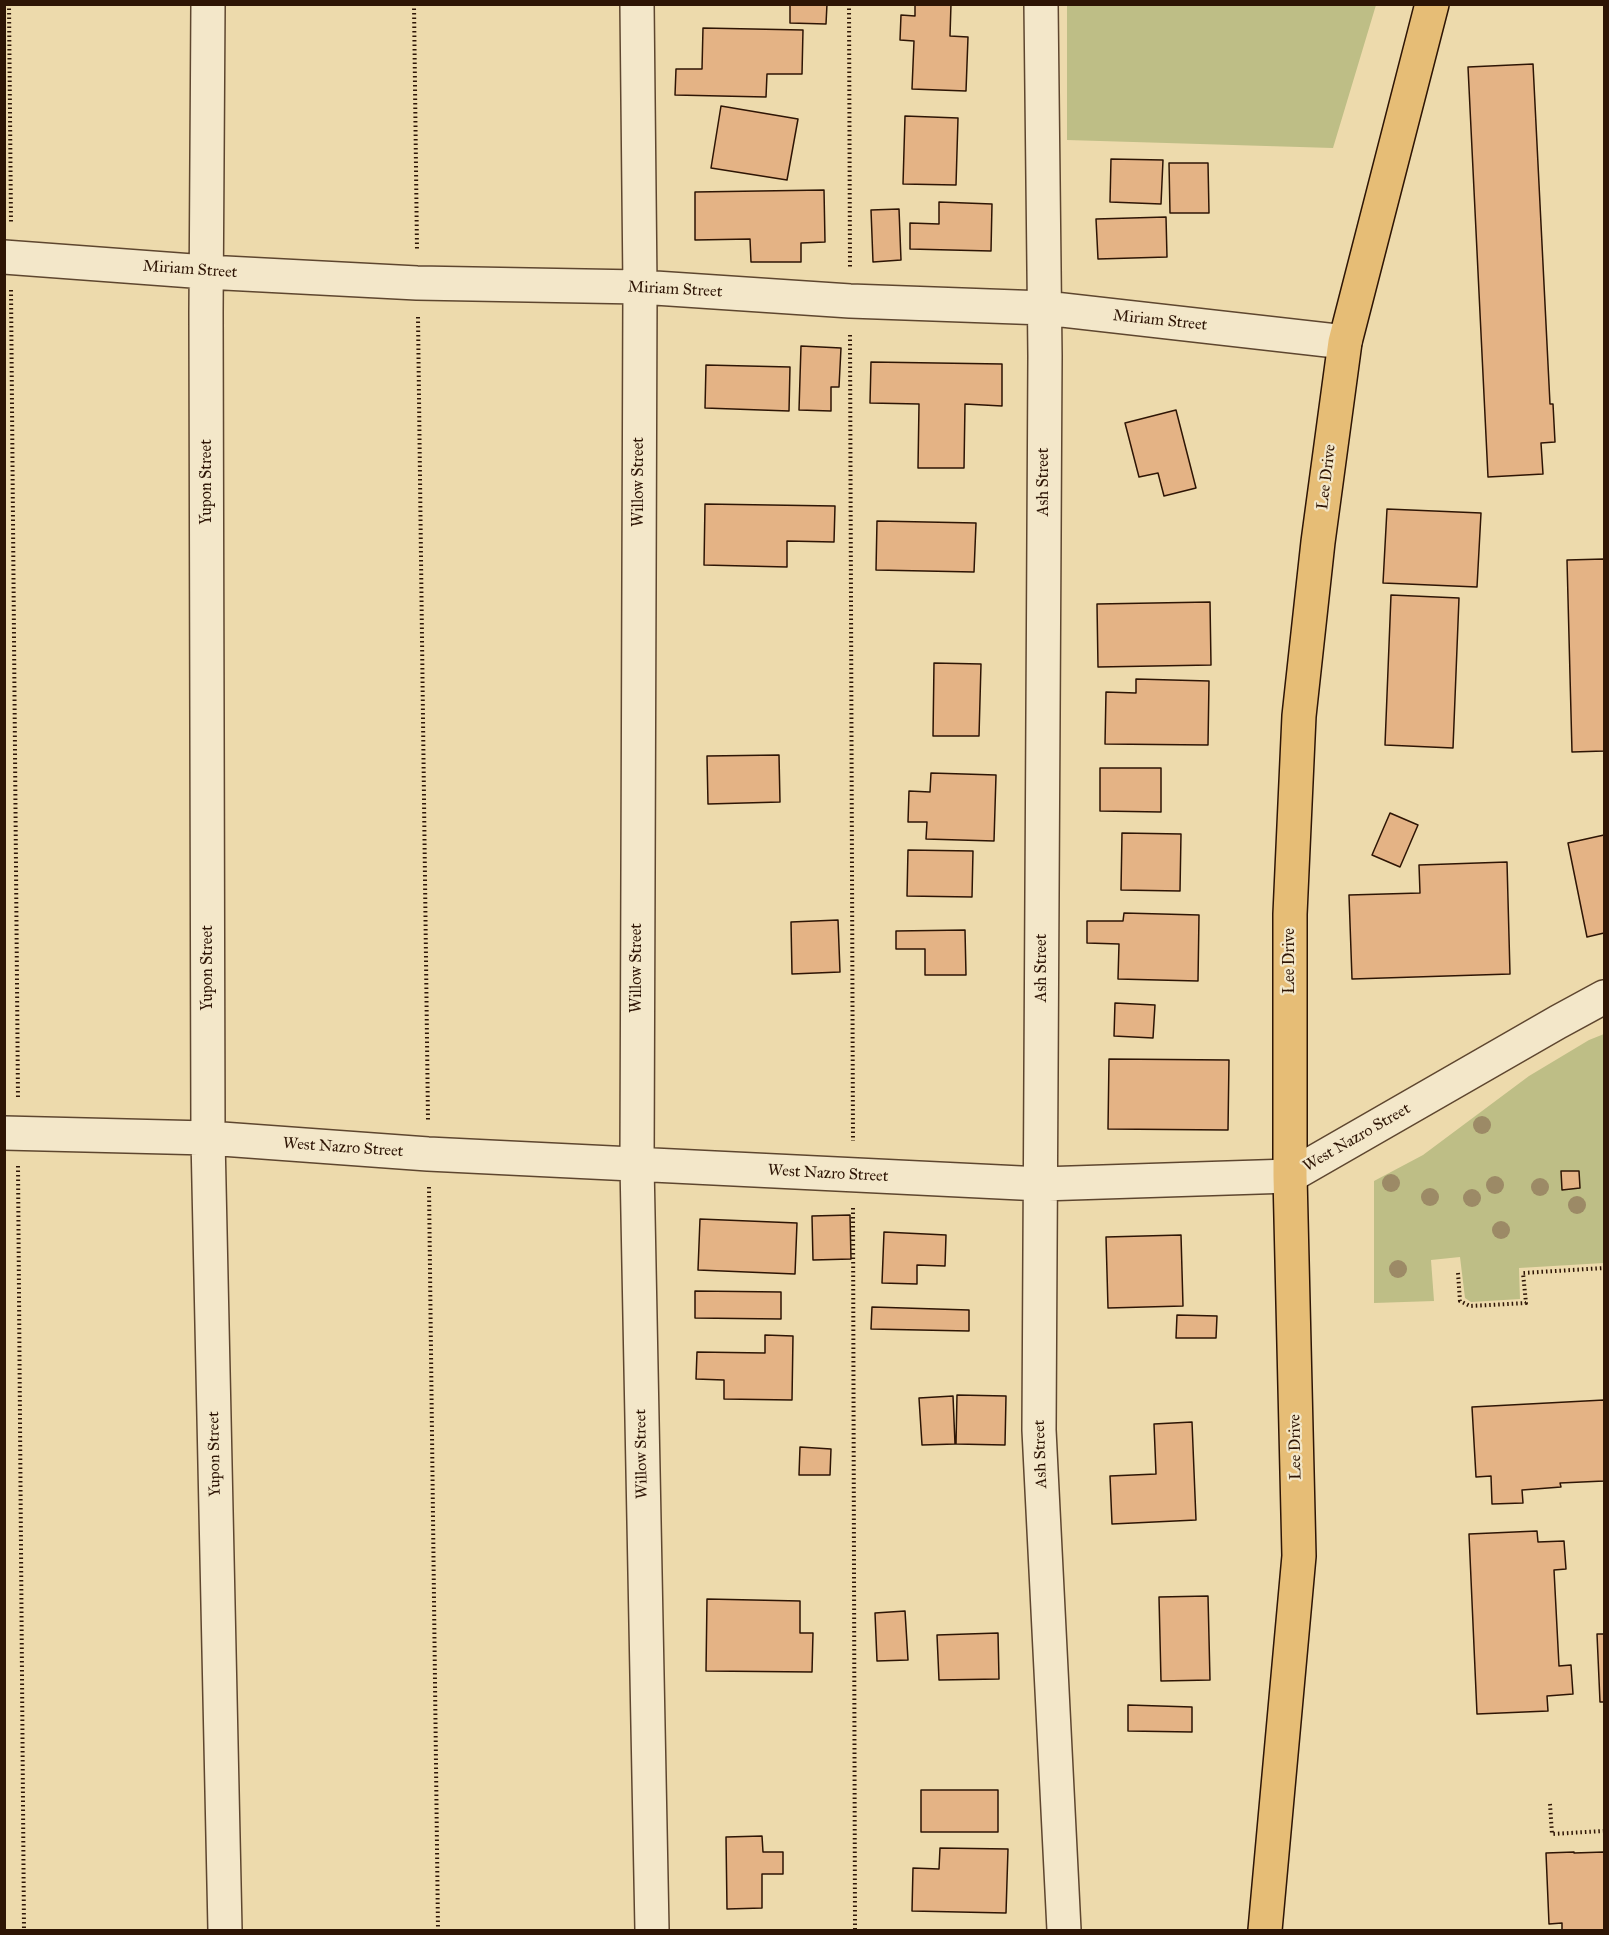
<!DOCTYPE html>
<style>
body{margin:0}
#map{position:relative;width:1609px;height:1935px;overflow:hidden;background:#eddaac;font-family:"IM FELL Great Primer",serif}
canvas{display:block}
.frame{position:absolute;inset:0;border:6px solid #2e1505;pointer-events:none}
</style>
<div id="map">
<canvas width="1609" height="1935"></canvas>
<div class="frame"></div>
</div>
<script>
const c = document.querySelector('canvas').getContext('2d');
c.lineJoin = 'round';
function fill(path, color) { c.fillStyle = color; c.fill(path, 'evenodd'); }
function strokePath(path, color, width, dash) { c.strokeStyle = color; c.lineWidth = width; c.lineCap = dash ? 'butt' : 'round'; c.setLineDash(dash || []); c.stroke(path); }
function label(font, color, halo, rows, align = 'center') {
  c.font = font + ' "IM FELL Great Primer",serif'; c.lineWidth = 4.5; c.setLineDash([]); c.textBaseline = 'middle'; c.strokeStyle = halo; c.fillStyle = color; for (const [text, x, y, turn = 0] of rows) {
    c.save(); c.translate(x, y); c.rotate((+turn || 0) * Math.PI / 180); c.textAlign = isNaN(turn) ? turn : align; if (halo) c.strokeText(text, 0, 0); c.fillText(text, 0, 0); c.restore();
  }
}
fill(new Path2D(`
 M1067,5V4L1376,5L1333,148L1067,140Z
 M1604,1034V1263L1519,1268L1520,1299L1471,1302L1465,1298L1460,1257L1431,1260L1434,1301L1374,1303V1181L1423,1155L1529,1076L1589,1040Z`), '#bebe86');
const building = new Path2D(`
 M790,4H827L826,24L790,23Z
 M915,4H951L950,36L968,37L966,91L912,89L914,41L900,40L901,15L915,16Z
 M703,28L803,30L802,74H767L766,97L675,95L676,69H702Z
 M1533,64L1550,404H1553L1555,442L1541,443L1543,474L1488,477L1468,67Z
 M721,106L798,119L787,180L711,168Z
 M905,116L958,118L956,185L903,184Z
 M1111,159L1163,160L1161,204L1110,202Z
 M1169,163H1208L1209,213H1170Z
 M824,190L825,242L801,243V262H751L750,239L695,240V192Z
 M939,202L992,204L991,251L910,249V223L939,224Z
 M899,209L901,260L873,262L871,210Z
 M1166,217L1167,257L1098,259L1096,219Z
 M801,346L841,348L839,387H831V411L799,410Z
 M871,362L1002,364V406L965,404L964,468H918L919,404L870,403Z
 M706,365L790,367L789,411L705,408Z
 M1176,410L1196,488L1164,496L1158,473L1139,477L1125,423Z
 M705,504L835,506L834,542L787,541V567L704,565Z
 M1387,509L1481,513L1477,587L1383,583Z
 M877,521L976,523L974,572L876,570Z
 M1604,559V751L1572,752L1567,560Z
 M1391,595L1459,598L1453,748L1385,745Z
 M1210,602L1211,665L1098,667L1097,604Z
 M934,663L981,664L979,736H933Z
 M1136,679L1209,681L1208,745L1105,744L1106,692L1136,693Z
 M779,755L780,802L708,804L707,756Z
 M1100,768H1161V812L1100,811Z
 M931,773L996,775L994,841L926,839L927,822H908L909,791L930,792Z
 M1390,813L1418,825L1400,867L1372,855Z
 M1122,833L1181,834L1180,891L1121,890Z
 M1604,835V933L1587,937L1568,843Z
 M908,850L973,851L972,897L907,896Z
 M1507,862L1510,974L1352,979L1349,895L1420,893L1419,865Z
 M1124,913L1199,915L1198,981L1118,979L1119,944L1087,943V921H1123Z
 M838,920L840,972L792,974L791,922Z
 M965,930L966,975H925V949H896V931Z
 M1115,1003L1155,1005L1153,1038L1114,1036Z
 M1109,1059L1229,1060L1228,1130L1108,1129Z
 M1561,1171H1579L1580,1188L1562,1190Z
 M850,1215L851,1259L813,1260L812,1216Z
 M700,1219L797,1223L795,1274L698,1270Z
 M884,1232L946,1235L945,1266L917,1265V1284L882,1283Z
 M1181,1235L1183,1306L1108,1308L1106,1237Z
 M695,1291L781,1292V1319L695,1318Z
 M872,1307L969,1310V1331L871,1329Z
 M1177,1315L1217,1316L1216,1338H1176Z
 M765,1335L793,1336L792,1400L724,1399V1380L696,1379L697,1352L765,1353Z
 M957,1395L1006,1396L1005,1445L956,1444Z
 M953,1396L955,1444L922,1445L919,1398Z
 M1604,1400V1481L1560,1483L1561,1487L1522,1490L1523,1503L1492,1504L1491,1476L1476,1477L1472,1407Z
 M1192,1422L1196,1520L1112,1524L1110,1476L1156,1474L1154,1424Z
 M800,1447L831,1449L830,1475H799Z
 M1537,1531L1538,1542L1564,1541L1566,1569L1554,1570L1559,1666L1571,1665L1573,1694L1547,1696L1548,1711L1477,1714L1469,1534Z
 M1208,1596L1210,1680L1161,1681L1159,1597Z
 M707,1599L800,1601V1633H813L812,1672L706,1671Z
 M905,1611L908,1660L877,1661L875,1613Z
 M998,1633L999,1679L939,1680L937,1635Z
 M1597,1634H1604V1702H1600Z
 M1128,1705L1192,1707V1732L1128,1731Z
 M921,1790H998V1832H921Z
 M762,1836L763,1852H783V1874H762V1908L727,1909L726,1837Z
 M940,1848L1008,1849L1006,1913L912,1911L913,1868L939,1869Z
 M1574,1852V1853L1604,1852V1930H1562V1923L1549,1924L1546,1853Z`);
fill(building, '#e4b385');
strokePath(building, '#2e1505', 1.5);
const minor = new Path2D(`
 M208,4L206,312L208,1138L225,1930
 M637,4L640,287L637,1164L652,1930
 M1041,4L1045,356L1039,1430L1064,1930
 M4,257L206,272L417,283L640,287L850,301L1045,308L1345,342
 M4,1133L208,1138L428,1154L1041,1184L1290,1176L1558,1022L1604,997`);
const major = new Path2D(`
 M1265,1930L1299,1556L1290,1176V914L1299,716L1318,542L1345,342L1432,4`);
strokePath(minor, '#5e462f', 36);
strokePath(major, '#2e1505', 36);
strokePath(new Path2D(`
 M9,4L11,223
 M414,4L417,250
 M849,4L850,268
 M11,290L18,1099
 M418,317L428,1120
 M850,335L853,1141
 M18,1166L24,1930
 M429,1187L438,1930
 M853,1208L855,1930
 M1458,1273L1460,1301L1470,1306L1526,1303L1523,1273L1604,1268
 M1550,1804L1552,1834L1604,1831`), '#2e1505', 4, [1.5, 3]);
strokePath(minor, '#f3e7c9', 33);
strokePath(major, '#e6bd76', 33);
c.fillStyle = '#9c8a66';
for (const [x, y] of [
 [1482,1125],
 [1391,1183],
 [1495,1185],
 [1540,1187],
 [1430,1197],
 [1472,1198],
 [1577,1205],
 [1501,1230],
 [1398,1269]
]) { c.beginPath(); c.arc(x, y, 9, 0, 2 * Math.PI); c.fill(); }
label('16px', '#2e1505', '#f3e7c9', [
 ["Miriam Street",190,270,4],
 ["Miriam Street",675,290,3],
 ["Miriam Street",1160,321,6],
 ["Lee Drive",1327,477,-83],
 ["Yupon Street",207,482,-90],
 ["Willow Street",639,482,-90],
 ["Ash Street",1044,482,-90],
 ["Lee Drive",1290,961,-90],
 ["Yupon Street",208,968,-90],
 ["Willow Street",637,968,-90],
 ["Ash Street",1042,968,-90],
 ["West Nazro Street",1357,1138,-30],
 ["West Nazro Street",343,1148,4],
 ["West Nazro Street",828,1174,3],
 ["Lee Drive",1296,1447,-91],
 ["Yupon Street",215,1454,-91],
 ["Willow Street",642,1454,-91],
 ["Ash Street",1041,1454,-92]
]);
</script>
